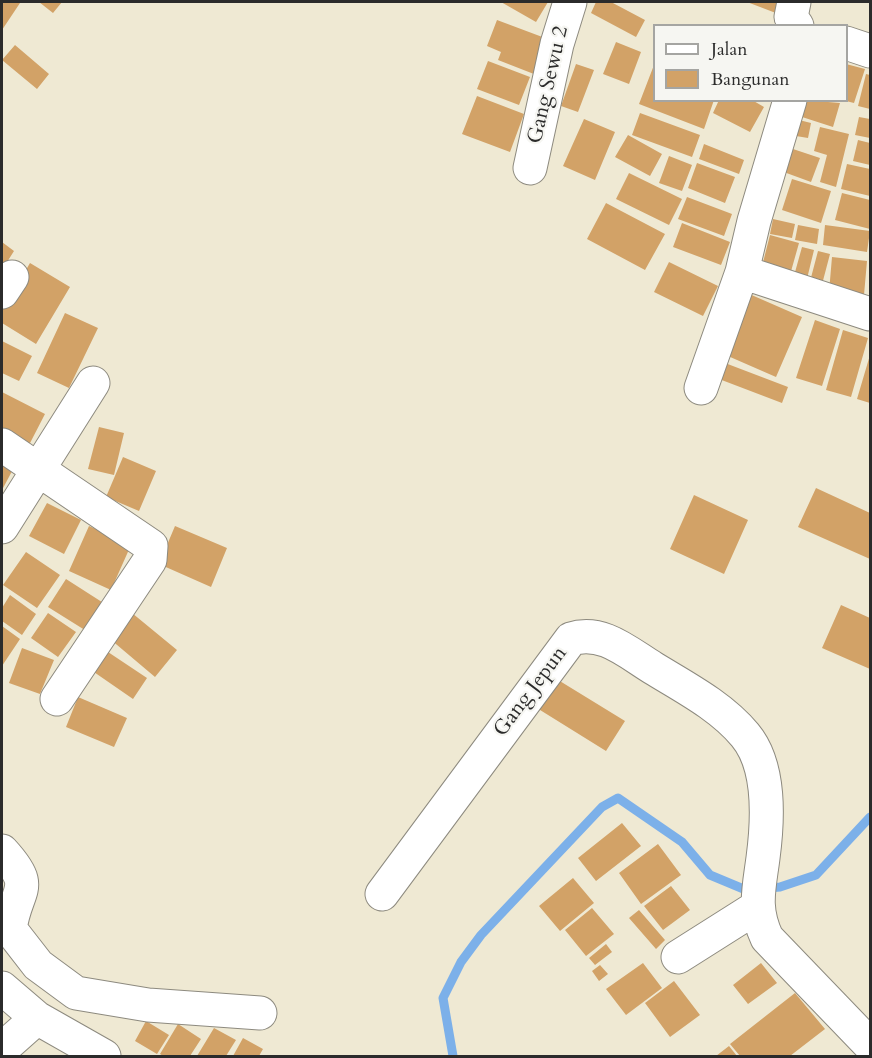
<!DOCTYPE html>
<style>
body{margin:0}
#map{position:relative;width:872px;height:1058px;overflow:hidden;background:#efe9d3;font-family:Cardo,serif}
canvas{display:block}
.frame{position:absolute;inset:0;border:3px solid #2b2b2b;pointer-events:none}
.legend{position:absolute;left:653px;top:24px;width:195px;height:78px;box-sizing:border-box;background:#f6f6f2;border:2px solid #a5a5a2;margin:0;padding:8px 10px;list-style:none;font-size:18px;color:#2b2b2b}
.legend li{display:flex;align-items:center;gap:12px;height:30px}
.legend b{width:30px;border:2px solid #a5a5a2}
</style>
<div id="map">
<canvas width="872" height="1058"></canvas>
<div class="frame"></div>
<ul class="legend">
<li><b style="height:8px;background:#fff"></b>Jalan</li>
<li><b style="height:16px;background:#d2a267"></b>Bangunan</li>
</ul>
</div>
<script>
const c = document.querySelector('canvas').getContext('2d');
c.lineJoin = 'round';
function strokePath(path, color, width, dash) { c.strokeStyle = color; c.lineWidth = width; c.lineCap = dash ? 'butt' : 'round'; c.setLineDash(dash || []); c.stroke(path); }
function fill(path, color) { c.fillStyle = color; c.fill(path, 'evenodd'); }
function label(font, color, halo, rows, align = 'center') {
  c.font = font + ' Cardo,serif'; c.lineWidth = 4.5; c.setLineDash([]); c.textBaseline = 'middle'; c.strokeStyle = halo; c.fillStyle = color; for (const [text, x, y, turn = 0] of rows) {
    c.save(); c.translate(x, y); c.rotate((+turn || 0) * Math.PI / 180); c.textAlign = isNaN(turn) ? turn : align; if (halo) c.strokeText(text, 0, 0); c.fillText(text, 0, 0); c.restore();
  }
}
strokePath(new Path2D(`
 M453,1056L443,998L461,962L481,935L602,807L618,798L682,842L710,875L746,890L780,887L816,875L870,817`), '#7cb0e9', 9);
fill(new Path2D(`
 M2,2L20,3L2,30Z
 M39,2H62L53,13Z
 M501,2H548L536,22Z
 M596,2H611L645,20L636,37L591,13Z
 M747,2H786L781,15Z
 M497,20L553,41L539,76L498,60L501,52L487,46Z
 M616,42L641,52L629,84L603,74Z
 M15,45L49,74L37,89L2,60Z
 M488,61L530,77L519,105L477,89Z
 M576,64L594,70L578,112L561,106Z
 M846,64L865,69L854,103L846,101Z
 M654,65V100H714L704,129L639,104Z
 M866,74L870,75V109L858,106Z
 M477,96L524,114L510,152L462,134Z
 M719,100H752L764,107L750,132L713,113Z
 M804,100L840,103L833,127L799,116Z
 M640,113L700,135L692,157L632,135Z
 M859,117L870,119V138L855,135Z
 M584,119L615,132L595,180L563,166Z
 M799,120L811,123L808,138L796,136Z
 M820,127L849,134L836,187L820,182L827,155L814,151Z
 M628,135L662,154L650,176L615,157Z
 M858,140L870,143V165L853,161Z
 M704,144L744,160L739,174L699,159Z
 M790,148L820,158L811,182L781,171Z
 M669,156L692,165L682,191L659,183Z
 M697,163L735,177L725,203L688,188Z
 M847,164L870,169V196L841,189Z
 M629,173L682,199L669,225L616,199Z
 M792,179L831,191L821,223L782,210Z
 M842,193L870,200V229L835,220Z
 M687,197L732,214L724,236L678,219Z
 M606,203L665,234L645,270L587,239Z
 M773,219L795,224L792,238L770,234Z
 M682,223L730,242L721,265L673,247Z
 M798,225L819,229L817,244L795,240Z
 M825,225L870,231L867,252L823,245Z
 M770,235L799,243L788,282L760,274Z
 M2,242L14,251L2,270Z
 M802,247L814,250L805,287L792,283Z
 M818,251L830,254L820,292L808,289Z
 M832,257L867,261L864,295L829,292Z
 M669,262L718,286L703,316L654,292Z
 M30,263L70,287L36,344L2,323V311Z
 M747,293L802,317L776,377L721,353Z
 M65,313L98,328L69,388L37,373Z
 M815,320L840,329L822,386L796,378Z
 M843,330L868,338L851,397L826,390Z
 M2,341L32,356L19,381L2,373Z
 M870,355V403L857,399Z
 M725,363L788,387L782,403L719,379Z
 M2,392L45,414L29,445L2,431Z
 M99,427L124,433L114,475L88,469Z
 M2,449L19,458L2,490Z
 M123,457L156,471L139,511L106,497Z
 M816,488L870,513V559L798,527Z
 M694,495L748,520L724,574L670,549Z
 M47,503L81,520L64,554L29,536Z
 M89,526L131,545L111,590L69,571Z
 M175,526L227,548L211,587L159,564Z
 M26,552L60,575L37,608L3,585Z
 M66,579L105,604L88,632L48,607Z
 M10,595L36,614L22,635L2,621V608Z
 M841,605L870,618V669L822,648Z
 M48,613L76,632L58,657L31,638Z
 M132,613L177,650L155,677L110,639Z
 M2,626L20,639L2,666Z
 M22,648L54,660L40,694L9,683Z
 M105,650L147,678L133,699L91,670Z
 M550,675L625,721L606,751L532,705Z
 M78,697L127,718L114,747L66,727Z
 M622,823L641,846L596,881L578,858Z
 M658,844L681,875L641,904L619,873Z
 M573,878L594,903L560,931L539,906Z
 M671,886L690,910L663,930L644,906Z
 M592,908L614,934L586,956L565,930Z
 M639,910L665,940L656,949L629,918Z
 M606,944L612,952L595,965L589,958Z
 M643,963L662,988L626,1015L606,989Z
 M761,963L777,983L748,1004L733,985Z
 M600,965L608,974L599,981L592,971Z
 M674,981L700,1015L670,1037L645,1003Z
 M795,993L825,1029L790,1056H740L730,1044Z
 M146,1021L169,1035L157,1054L135,1041Z
 M178,1024L201,1039L190,1056H163L160,1054Z
 M214,1028L236,1040L226,1056H197Z
 M243,1038L263,1049L259,1056H233Z
 M729,1046L737,1056H716Z`), '#d2a267');
const minor = new Path2D(`
 M794,2L791,17L797,26
 M846,43L870,51
 M530,168L557,44L570,2
 M742,272L870,314
 M2,292L12,277
 M701,388L742,272L754,221L790,100
 M2,445L151,546L150,560L57,699
 M2,527L93,383
 M2,851C37,889 16,887 10,929L38,965L76,993L148,1005L260,1013
 M382,894L571,639C602,629 627,652 653,668C684,687 721,706 745,735C771,766 768,820 763,858C759,889 753,908 767,938L870,1045
 M678,957L757,907
 M2,988L37,1018L104,1056
 M2,1049L37,1018`);
strokePath(minor, '#8d8a7f', 35);
strokePath(minor, '#fff', 33);
label('21px', '#2b2b2b', '#f6f6f2', [
 ["Gang Sewu 2",549,85,-77],
 ["Gang Jepun",531,692,-53]
]);
</script>
